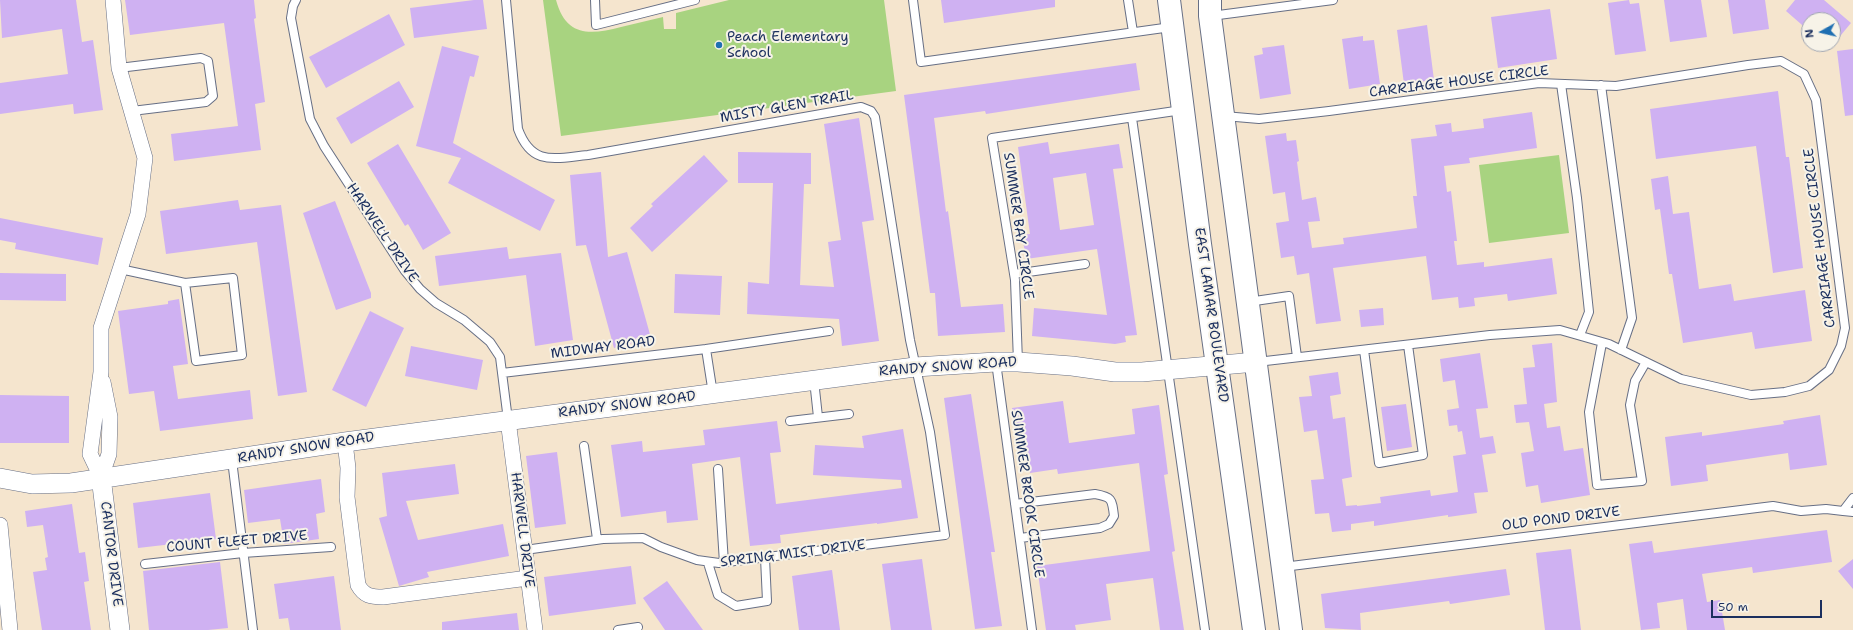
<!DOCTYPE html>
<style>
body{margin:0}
#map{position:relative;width:1853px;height:630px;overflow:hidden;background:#f5e5ce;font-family:"Shantell Sans",sans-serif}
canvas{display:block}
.north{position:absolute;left:1801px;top:12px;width:40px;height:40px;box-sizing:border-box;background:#f7f3e8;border:1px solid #9fa5b1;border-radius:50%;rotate:262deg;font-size:11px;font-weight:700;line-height:16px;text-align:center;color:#1b2f5e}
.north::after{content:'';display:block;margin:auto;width:14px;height:18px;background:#1f6fb2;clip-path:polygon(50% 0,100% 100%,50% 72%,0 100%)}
.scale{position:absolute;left:1711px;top:600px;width:111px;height:18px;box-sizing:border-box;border:2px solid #1b2f5e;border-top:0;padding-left:5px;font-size:12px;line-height:14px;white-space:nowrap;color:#1b2f5e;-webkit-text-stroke:3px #f7f3e8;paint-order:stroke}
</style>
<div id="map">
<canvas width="1853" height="630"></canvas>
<div class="north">N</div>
<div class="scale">50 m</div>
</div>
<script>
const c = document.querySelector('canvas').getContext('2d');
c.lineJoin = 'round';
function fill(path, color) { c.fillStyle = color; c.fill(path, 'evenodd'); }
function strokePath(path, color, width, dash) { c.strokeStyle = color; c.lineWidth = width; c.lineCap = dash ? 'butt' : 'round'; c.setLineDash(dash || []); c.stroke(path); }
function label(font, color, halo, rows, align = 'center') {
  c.font = font + ' "Shantell Sans",sans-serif'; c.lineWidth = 4; c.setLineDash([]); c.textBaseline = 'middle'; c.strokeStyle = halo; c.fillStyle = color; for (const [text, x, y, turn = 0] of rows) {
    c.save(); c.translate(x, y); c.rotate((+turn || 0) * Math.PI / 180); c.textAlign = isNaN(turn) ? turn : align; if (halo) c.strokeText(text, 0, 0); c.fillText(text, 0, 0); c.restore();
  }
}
fill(new Path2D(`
 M543,0H556C566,37 590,35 621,27C635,24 649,20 663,17L664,29H676V13L729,0H884L896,91L561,136Z
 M1559,155L1569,233L1489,243L1479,165Z`), '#a8d380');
fill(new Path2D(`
 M0,0H76L82,42L93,40L103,110L74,114L73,104L0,114V83L68,74L62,29L2,38Z
 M125,0H254L256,18L254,19L265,102L255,104L261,150L174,161L171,134L238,126L224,23L130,35Z
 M474,0H483L487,29L414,38L410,8Z
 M941,0H1055V7L944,23Z
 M1629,0L1630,4L1639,3L1646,51L1615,55L1608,3Z
 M1664,0H1701L1707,37L1670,42Z
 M1728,0H1765L1769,29L1733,34Z
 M1795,0H1824L1851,23L1836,41L1835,34L1833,36V20H1809V31L1786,11Z
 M1550,9L1557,59L1498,68L1491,17Z
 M389,14L405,45L326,88L309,57Z
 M1427,25L1434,80L1404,84L1397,30Z
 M1363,36V41L1374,40L1380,84L1349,89L1342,39Z
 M1284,45L1291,94L1260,99L1254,56L1263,54L1262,48Z
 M442,46L479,56L474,77L470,76L453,143L555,200L540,231L448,183L461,158L416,146Z
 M1853,49V115L1845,116L1837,51Z
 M1136,63L1140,90L986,114L985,111L934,118L946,212L948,211L961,307L1003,304L1005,332L938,336L935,293H930L904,95Z
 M399,81L414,107L351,144L336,118Z
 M1778,91L1786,157H1789L1803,268L1773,273L1756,146L1656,159L1650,109Z
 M1532,112L1537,148L1469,158L1470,163L1444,166L1447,192L1451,191L1457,241H1454L1457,265L1484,262V267L1552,258L1557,294L1508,301L1507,294L1474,298L1475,306L1459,308L1458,297L1432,300L1426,256L1333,268L1341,321L1316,324L1309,273L1297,275L1294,256L1281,258L1276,223L1289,221L1285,192L1273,194L1265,136L1286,133L1287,141L1296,140L1299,161L1297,162L1302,200L1316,197L1320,221L1308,222L1312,248L1344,244L1343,238L1417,228L1413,196H1417L1411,139L1437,136L1435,125L1451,123L1452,132L1484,128L1483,119Z
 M859,118L874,220L862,222L879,341L842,346L839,319L747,314L748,282L769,284L773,183H738V152L811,153V184H804L800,285L834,287L828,242L841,240L824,124Z
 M1048,142L1050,154L1119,144L1123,168L1113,169L1137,335L1125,336L1126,342L1115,344L1032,336L1034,308L1107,315L1097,249L1026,259L1022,235L1030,234L1018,147ZM1086,173L1094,225L1060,230L1053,178Z
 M398,144L451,233L423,250L408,224L405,226L367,163Z
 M704,155L728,181L652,252L630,228L653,206L651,204Z
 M601,172L608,257L627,252L651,338L614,348L586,245L576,246L570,175Z
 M1668,176L1673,214L1689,212L1699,289L1731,284L1734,301L1805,290L1812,341L1755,349L1752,332L1683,343L1672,274H1669L1660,209L1655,210L1651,179Z
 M238,200L240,210L281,205L307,392L278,396L257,242L166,254L160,211Z
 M335,201L371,293V298L336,310L303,213Z
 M0,218L103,238L98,265L15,249L16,243L0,240Z
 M507,247L509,259L561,253L573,340L535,346L526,275L439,286L435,256Z
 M0,273L66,274V301L0,300Z
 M675,274L722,276L720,315L674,313Z
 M179,299L188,364L173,366L178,399L250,390L253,419L160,431L154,391L129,394L118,311L168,304V301Z
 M1383,308L1384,325L1361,327L1359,310Z
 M370,311L404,328L366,407L332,390Z
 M1552,343L1557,402L1544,404L1547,428L1560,426L1564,451L1583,448L1590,495L1541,503L1538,485L1526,487L1521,453L1534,451L1529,422L1516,423L1514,405L1527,404L1523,368L1535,367L1532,345Z
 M411,346L483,360L477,390L405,376Z
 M1480,353L1488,408L1476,409L1480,438L1493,436L1496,453L1482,455L1488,492L1474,493L1477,513L1448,517V515L1374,526V521L1351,524V530L1332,532L1329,513L1315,514L1311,480L1324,479L1317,430L1304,432L1299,397L1312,396L1309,376L1338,372L1341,394L1330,396L1333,419L1345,417L1352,477L1342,479L1346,506L1357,505V506L1381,503L1380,497L1430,490L1431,496L1458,492L1453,456L1466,454L1462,431L1458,432L1457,425L1449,426L1447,410L1459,408L1455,380L1443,382L1440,359Z
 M971,394L995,552H991L1002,626L975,629L944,398Z
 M0,395L69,396V443H0Z
 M1063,401L1069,443L1135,434L1132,409L1159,405L1168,474L1164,475L1175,551L1172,552L1184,630H1160L1153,578L1106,584L1111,620L1075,625L1076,630H1046L1037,566L1150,551L1139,463L1058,474L1057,469L1030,473L1029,467L1020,468L1012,408Z
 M1406,404L1412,447L1387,451L1381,407Z
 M1820,415L1827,465L1790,470L1788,453L1706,465L1708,481L1671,486L1665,437L1702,432V436L1784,424L1783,421Z
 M777,421L781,452L770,453L776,504L902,488L901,480L813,475L815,445L864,448L862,436L903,429L918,518L877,524V523L780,535L781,543L750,546L740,457L692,464L698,520L667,523L666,511L621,517L611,445L642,441L643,452L705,445L703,430Z
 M557,452L566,524L535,528L526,456Z
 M455,464L459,494L406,501L418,540L503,524L509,556L427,572L429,577L399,586L379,518L387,516L382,473Z
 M321,479L325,512L316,514L319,539L284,544L280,519L248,523L244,490Z
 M210,493L216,539L138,548L133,503Z
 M72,504L79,553L85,552L89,581L84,582L91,630H42L33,572L47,570L45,558L48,557L43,525L27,527L25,511Z
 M1827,530L1832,562L1753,573L1752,567L1702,574L1707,602L1720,600L1725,630H1687L1683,599L1657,603L1660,628L1641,630L1629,544L1652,541L1654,553Z
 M1571,549L1581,630H1545L1536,553Z
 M922,559L932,630H891L882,564Z
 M1853,559V589L1838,571Z
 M220,562L228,628L208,630H149L143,571Z
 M631,566L636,604L549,616L544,577Z
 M1506,569L1510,595L1450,604L1449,601L1360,613L1361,630L1325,628L1321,594Z
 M832,570L840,630H799L792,576Z
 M334,576L341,630H290L288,618L279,619L274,584Z
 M667,581L703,630H665L643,598Z
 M517,613L519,630H442V622Z`), '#cfb1f2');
const service = new Path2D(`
 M296,0L293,6L291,18L310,119L324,146L405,271L420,289L436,303L464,320L490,342L500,357L508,420
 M506,0L518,129C532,167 555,158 588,155L861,107L871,111L875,117L910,340L930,432L945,535L719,563L697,560L661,547L643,538L603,539L525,550
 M595,0L596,25L695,0
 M913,0L921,62L1171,27
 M1128,0L1133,32
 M1211,16L1333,0
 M119,68L201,58L208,61L213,96L206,102L132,111
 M1561,84L1577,198L1589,312L1580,335
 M1601,85L1632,318L1621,350
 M1224,116L1259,119L1329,111L1539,83L1616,86L1748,65L1781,61L1804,74L1816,100L1845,328L1841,346L1829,370L1809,386L1785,392L1751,395L1681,379L1609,344L1560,330L1490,335L1257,362
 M1132,118L1205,630
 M120,269L185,283L233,278L242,355L196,361L185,283
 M1014,274L1085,264
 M1248,302L1289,296L1297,357
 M1602,343L1589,412L1597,485L1642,481L1630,405L1635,381L1646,362
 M1364,350L1379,463L1423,455L1408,345
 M996,362L1032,630
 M1018,362L1015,280L992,138L1182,110
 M502,373L706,349
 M814,380L818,417
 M713,394L706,349L829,331
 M790,421L849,414
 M584,446L597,539
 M232,460L253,630
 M718,469L724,563
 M1853,498L1843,511L1853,512
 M1015,504L1095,494C1112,497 1112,499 1114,516L1109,524L1100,528L1020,538
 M708,563L718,595L736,606L767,601L765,558
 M145,564L243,553L331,547
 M1283,567L1773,506L1801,511L1826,509L1843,511
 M618,630L638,627`);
const minor = new Path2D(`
 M508,420L535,630
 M345,442L348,468L347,497L358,585C364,596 371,597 383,597L528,578
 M101,477L90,454L101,372V328L138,214L145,158L119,68L113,0
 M101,477L109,454L110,417L103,382
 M0,525L10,630`);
const tertiary = new Path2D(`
 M101,477L120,630
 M0,478L32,484L71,483L345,442L915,367L996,362H1018L1072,366L1115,372H1142L1256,362`);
const secondary = new Path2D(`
 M1169,0L1200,244L1254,630
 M1210,0V16L1291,630`);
strokePath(service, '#676f85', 10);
strokePath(minor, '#676f85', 16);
strokePath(tertiary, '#676f85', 20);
strokePath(secondary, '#676f85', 24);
strokePath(service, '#fff', 8);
strokePath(minor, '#fff', 15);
strokePath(tertiary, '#fff', 19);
strokePath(secondary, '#fff', 22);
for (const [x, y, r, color] of [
 [719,45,4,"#1f6fb2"]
]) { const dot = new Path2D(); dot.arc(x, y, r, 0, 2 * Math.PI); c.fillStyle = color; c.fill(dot); strokePath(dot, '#f7f3e8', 1.5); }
label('14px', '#1b2f5e', '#f7f3e8', [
 ["Peach Elementary",727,37],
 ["School",727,53]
], 'left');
label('14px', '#1b2f5e', '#f7f3e8', [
 ["CARRIAGE HOUSE CIRCLE",1459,82,-7],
 ["MISTY GLEN TRAIL",787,107,-10],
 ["SUMMER BAY CIRCLE",1018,226,82],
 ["HARWELL DRIVE",382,233,56],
 ["CARRIAGE HOUSE CIRCLE",1820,238,-97],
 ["EAST LAMAR BOULEVARD",1211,315,82],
 ["MIDWAY ROAD",603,348,-7],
 ["RANDY SNOW ROAD",948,367,-4],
 ["RANDY SNOW ROAD",627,405,-7],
 ["RANDY SNOW ROAD",306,448,-9],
 ["SUMMER BROOK CIRCLE",1027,494,82],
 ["OLD POND DRIVE",1561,519,-7],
 ["HARWELL DRIVE",522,530,83],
 ["COUNT FLEET DRIVE",237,542,-5],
 ["CANTOR DRIVE",111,554,83],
 ["SPRING MIST DRIVE",793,554,-7]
]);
</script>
